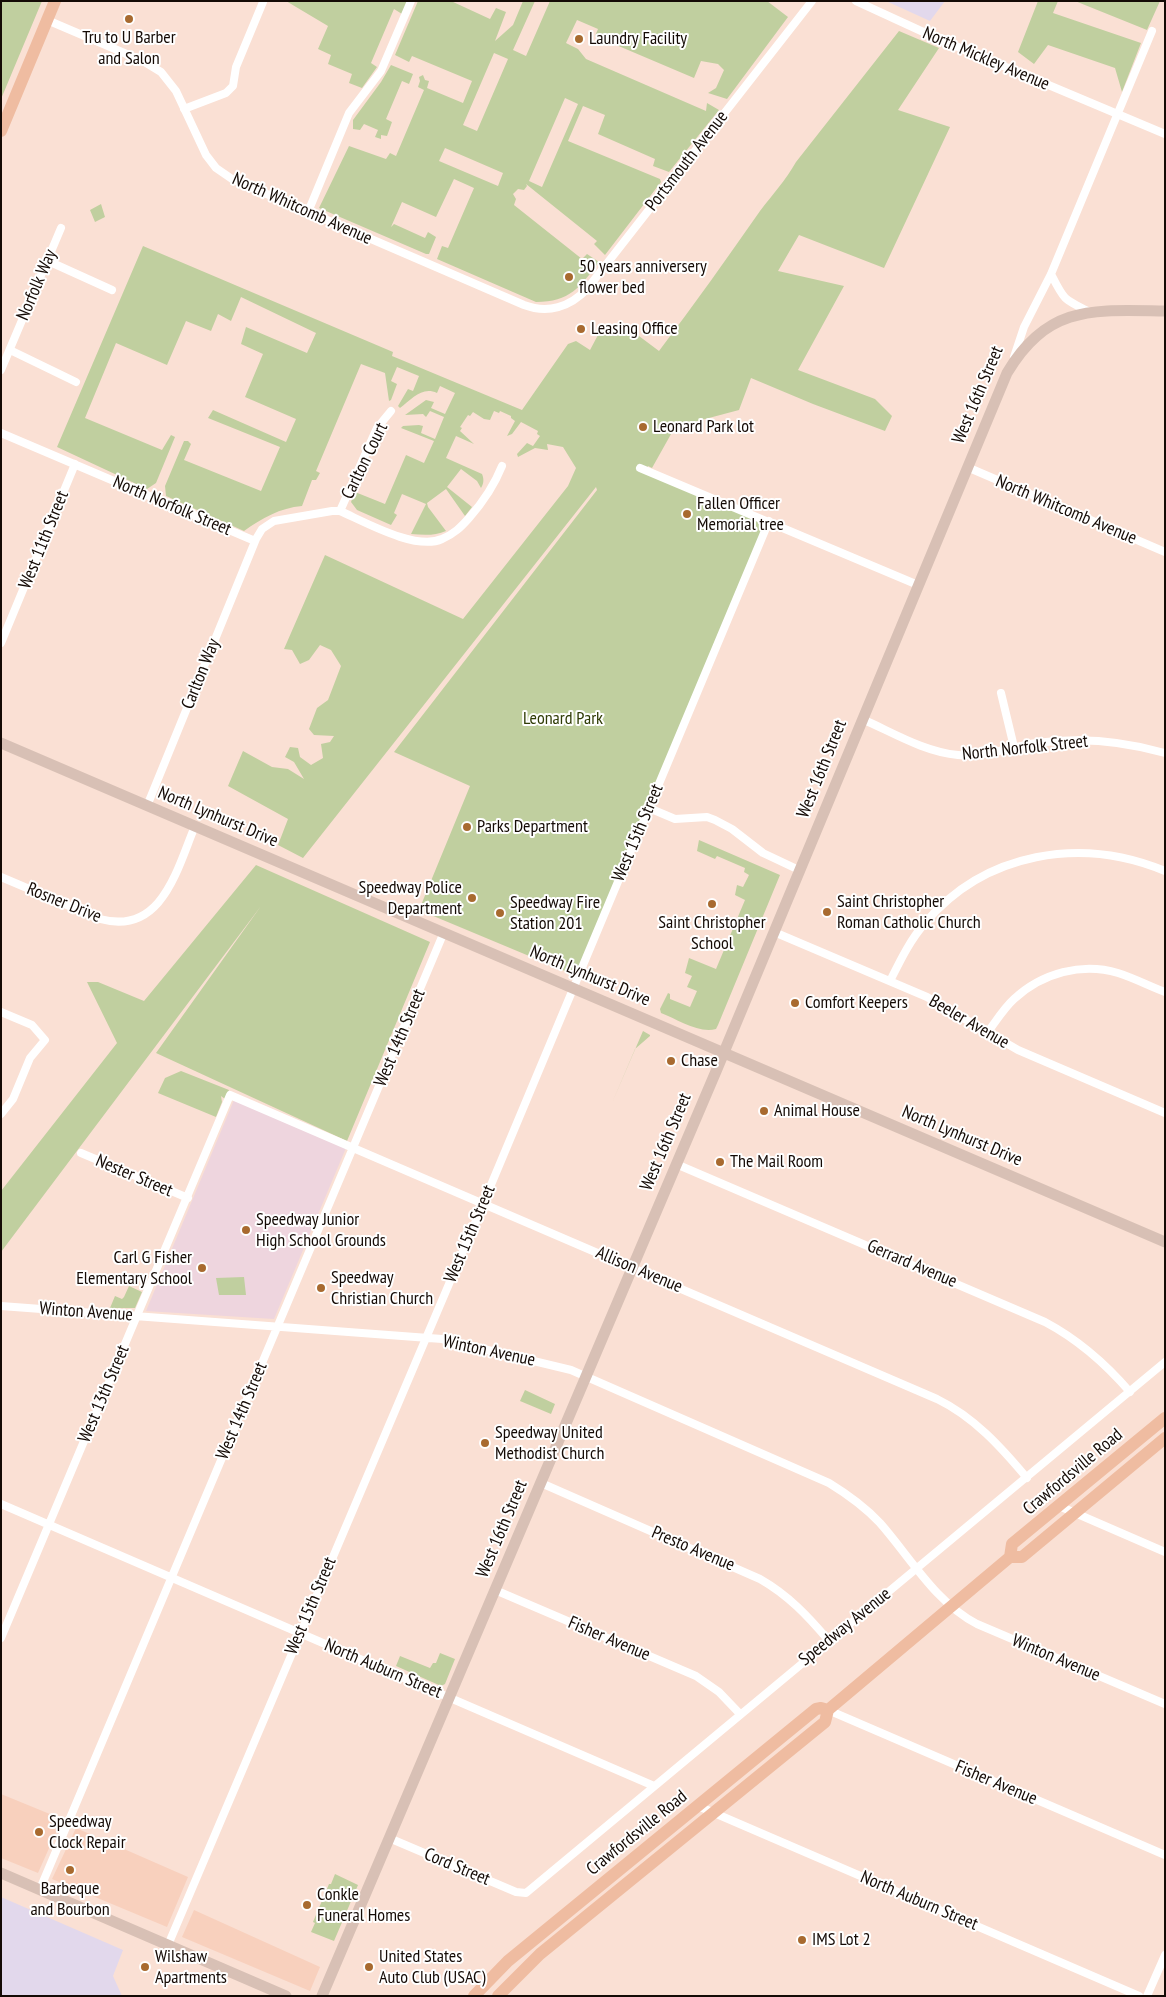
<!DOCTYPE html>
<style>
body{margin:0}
#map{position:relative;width:1166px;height:1997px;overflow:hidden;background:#fae0d4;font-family:"PT Sans Narrow",sans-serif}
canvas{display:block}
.frame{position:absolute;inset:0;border:2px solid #140a05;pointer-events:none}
</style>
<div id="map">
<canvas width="1166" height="1997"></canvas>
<div class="frame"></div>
</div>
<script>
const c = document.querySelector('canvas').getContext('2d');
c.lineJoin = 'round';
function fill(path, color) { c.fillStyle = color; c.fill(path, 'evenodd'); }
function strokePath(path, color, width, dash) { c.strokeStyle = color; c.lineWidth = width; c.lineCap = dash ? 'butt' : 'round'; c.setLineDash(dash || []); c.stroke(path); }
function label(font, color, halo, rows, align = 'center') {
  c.font = font + ' "PT Sans Narrow",sans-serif'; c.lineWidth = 4; c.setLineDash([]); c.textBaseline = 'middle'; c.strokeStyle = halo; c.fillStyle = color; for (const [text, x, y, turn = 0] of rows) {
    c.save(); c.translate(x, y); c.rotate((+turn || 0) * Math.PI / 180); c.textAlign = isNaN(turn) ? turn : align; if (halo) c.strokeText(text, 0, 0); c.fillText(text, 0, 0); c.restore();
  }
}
fill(new Path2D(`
 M1,1794L62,1819L38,1873L1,1858Z
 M76,1828L188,1877L167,1927L52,1879Z
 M194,1910L320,1967L310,1991L182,1937Z`), '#f8d0bd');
fill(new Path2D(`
 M886,1H945L930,21Z
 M1,1897L123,1950L113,1976L122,1996H1Z`), '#e2d8ec');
fill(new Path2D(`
 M234,1100L346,1148L274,1319L146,1311Z`), '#eed5de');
fill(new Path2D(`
 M1,1H42L1,99Z
 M286,1H408L402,14L394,9L371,63L377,67L362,88L349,83L352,74L328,64L331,55L318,49L328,26Z
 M418,1H451L490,19L496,8L506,12L495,41L513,25L523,1H535L513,50L526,56L550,1H767L788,17L727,99L708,93L716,88L724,70L718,64L701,61L694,78L595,36L598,29L577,20L566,43L578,49L586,59L706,111L707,103L719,110L669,172L653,166L655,159L598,134L605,115L583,106L568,141L660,179L661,182L605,255L594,244L597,241L526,184L527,186L524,190L518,189L513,194L516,199L514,205L582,259L587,254L599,262C580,287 570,302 536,302L437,259L442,246L448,248L474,188L454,179L436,217L402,202L391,227L394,224L425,238L428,232L436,237L429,254H426L319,208L349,146L386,159L390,153L396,156L424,90L418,87L420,81L419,77L423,75L425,80L429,81L427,88L463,103L472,81L412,56L409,62L395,55ZM494,53L508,59L477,131L463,125ZM565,98L578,104L542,187L529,181ZM445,148L503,173L498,186L439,161Z
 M1038,1H1058L1053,13L1141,43L1122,92L1115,68L1048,45L1034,64L1018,52Z
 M1075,1H1160L1147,30Z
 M899,31L939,48L898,110L950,127L884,268L799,235L778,271L844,286L798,370L875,399L892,416L885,431L813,404L751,378L739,410L675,427L652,468L648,466L647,470L769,521L577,976L419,910L470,786L394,752L597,490L596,487L303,858L278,845L288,819L228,786L243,751L272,767L288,769L304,779L294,762L285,757L290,747L298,748L300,757L311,765L323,758L321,744L330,742L334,736L314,735L309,729L317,708L328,700L341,666L331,650L320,645L309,660L300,664L292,650L284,649L325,555L463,619L568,486L576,468L563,447L547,444L548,450L535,448L518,457L517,454L527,443L533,446L540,436L537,434L538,431L521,422L512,434L507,436L515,421L511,418V416L500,411L499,413L494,411L490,420L484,419L473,412L470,416L468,415L460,427L462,428L460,431L474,444L456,436L446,458L482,474C484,479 484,483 481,488L477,481L461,469L447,487L472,507L465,516L446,489L427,503L428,507L446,531C435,536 423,535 411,534L426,504L402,494L394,513L397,515L391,525L357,510L351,502L355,492L385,504L406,455L424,463L434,441L401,428L403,426L419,425L423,426L421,433L435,439L444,417L430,411L426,417L423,414L405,415L426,400L434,402L431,408L445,414L455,393L440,386L437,393C422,386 412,399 400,408L398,406L408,389L413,391L419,376L397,367L391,381L397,384L391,400L389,401L385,373L361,364L316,471L320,473L316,480H312L302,506C280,508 262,518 244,531L166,496L165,486L184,441H188L191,444L184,460L261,491L280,447L208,418L213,410L286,442L296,419L245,397L263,354L241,344L246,327L307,353L316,333L241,297L231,321L218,314L211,331L186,321L167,365L116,343L85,418L162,450L171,435L175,437L156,483L147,489L57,447L143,246L393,352L392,356L522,410L568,344L576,341L590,350L598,335L623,324L659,351C694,305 727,258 760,211C772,195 786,180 796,162Z
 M391,65L413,74L409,84L402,81L386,119L392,122L387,136L381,135V139L375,137L378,130L364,124L360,130L353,129V120L381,82Z
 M101,204L105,217L95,222L90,210Z
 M699,840L780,875L718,1025L716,1029C699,1034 677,1019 661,1013L660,1009L668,993L670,994V999L690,1007L697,991L687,987L692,976L685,973L689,958L716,969L745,900L735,895L737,885L743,887L749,875L744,872L745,868L717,856L715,859L697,851Z
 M256,865L430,942L347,1141L156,1053L261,906L1,1252V1191L117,1043L87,982H98L144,1001Z
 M643,1031L650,1035V1036L635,1049L612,1103Z
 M181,1071L229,1090L225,1099L221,1096L222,1102L216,1117L158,1093L165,1078Z
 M244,1277L246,1295H219L216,1278Z
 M129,1286L142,1292L135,1308H110L115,1296L122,1299L124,1297Z
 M525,1390L555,1404L551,1414L520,1401Z
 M440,1653L455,1659L445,1684L441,1686L396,1666L400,1656L430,1668L433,1663H436Z
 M335,1874L358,1885L334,1941L311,1932L315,1923L313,1922L329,1884H331Z`), '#c0cf9f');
strokePath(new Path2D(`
 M856,1L932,36L1165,134
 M47,20L143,61L161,72L176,91L206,155L216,168L232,179L524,305C548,314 570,307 587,289L812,1
 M184,109L226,93L233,86L236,67L263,2
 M308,212L349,113L381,71L411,1
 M48,261L112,290
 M1051,274C1064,300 1063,299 1090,312
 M10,350L76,382
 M1014,357L1024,327L1051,274L1152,31
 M1,370L61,228
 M1,433L255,541
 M967,467L1165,552
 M640,468L918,585
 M340,511L377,428L391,411
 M1,643L75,464
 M1001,693L1014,747
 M862,719C892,732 924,752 958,755C984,757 1011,747 1036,743C1080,737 1123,741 1165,753
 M147,806L256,539L262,529L274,521L332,511H340C365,522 416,551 442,539C454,534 461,527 469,518C484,501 494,486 502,466
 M649,808L675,819L707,817L715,820L732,829L763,853L799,870
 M1,877L100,919C162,936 177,869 195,826
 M774,932L927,997L1018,1050L1165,1113
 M890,981C900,961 910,940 925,923C985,852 1081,836 1165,871
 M1,1012L32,1025L45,1040L30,1058L13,1099L1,1114
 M988,1032C996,1021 1004,1008 1014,999C1042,973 1082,962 1118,973C1134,978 1149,986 1165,992
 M81,1153L188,1198
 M676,1164L1045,1322C1079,1340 1105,1363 1130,1392
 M1,1306L442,1339L571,1370L829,1483C847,1494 865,1507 880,1523C910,1557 936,1603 977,1624L1165,1704
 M541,1483L760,1579C788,1595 808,1616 829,1641
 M1,1504L654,1786
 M1059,1506L1165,1552
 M495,1590L696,1676L719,1692L740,1714
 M1,1638L230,1095L937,1399C974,1417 1001,1447 1027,1478
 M828,1710L1165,1855
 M698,1806L1139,1996
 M389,1838L516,1892L526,1893L1165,1362
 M40,1889L444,932
 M168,1945L483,1204L769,521
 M1147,1996L1165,1955`), '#fff', 8);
strokePath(new Path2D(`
 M1,743L1165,1242
 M1,1873L286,1996
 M322,1996L717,1069L1007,373C1048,304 1094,310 1165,311`), '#d8c0b5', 11);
strokePath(new Path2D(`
 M1,131L55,1
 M1010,1557H1022L1165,1438
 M474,1996L508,1961L816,1709L821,1708L828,1710
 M498,1996L540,1954L825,1722L828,1710L1010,1557L1012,1544L1165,1418`), '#efbca1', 12);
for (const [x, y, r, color] of [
 [129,19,5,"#a86a2f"],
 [579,39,5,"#a86a2f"],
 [569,277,5,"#a86a2f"],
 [581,329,5,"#a86a2f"],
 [643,427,5,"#a86a2f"],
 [687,514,5,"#a86a2f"],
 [467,827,5,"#a86a2f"],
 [472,898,5,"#a86a2f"],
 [712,904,5,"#a86a2f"],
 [827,912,5,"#a86a2f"],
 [500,913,5,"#a86a2f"],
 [795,1003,5,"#a86a2f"],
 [671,1061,5,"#a86a2f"],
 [764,1111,5,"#a86a2f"],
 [720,1162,5,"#a86a2f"],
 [246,1230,5,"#a86a2f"],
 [202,1268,5,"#a86a2f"],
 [321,1288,5,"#a86a2f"],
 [485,1443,5,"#a86a2f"],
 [39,1832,5,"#a86a2f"],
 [70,1870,5,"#a86a2f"],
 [307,1905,5,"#a86a2f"],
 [802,1940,5,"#a86a2f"],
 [145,1967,5,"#a86a2f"],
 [369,1967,5,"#a86a2f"]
]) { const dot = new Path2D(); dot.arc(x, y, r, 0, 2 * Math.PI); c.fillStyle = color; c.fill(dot); strokePath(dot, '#fff', 2); }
label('18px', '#140a05', '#fff', [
 ["Tru to U Barber",129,38,"center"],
 ["and Salon",129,59,"center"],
 ["Laundry Facility",589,39],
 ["50 years anniversery",579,267],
 ["flower bed",579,288],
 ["Leasing Office",591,329],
 ["Leonard Park lot",653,427],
 ["Fallen Officer",697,504],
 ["Memorial tree",697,525],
 ["Parks Department",477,827],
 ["Speedway Police",462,888,"right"],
 ["Department",462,909,"right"],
 ["Saint Christopher",837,902],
 ["Roman Catholic Church",837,923],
 ["Speedway Fire",510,903],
 ["Station 201",510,924],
 ["Saint Christopher",712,923,"center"],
 ["School",712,944,"center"],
 ["Comfort Keepers",805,1003],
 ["Chase",681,1061],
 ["Animal House",774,1111],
 ["The Mail Room",730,1162],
 ["Speedway Junior",256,1220],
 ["High School Grounds",256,1241],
 ["Carl G Fisher",192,1258,"right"],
 ["Elementary School",192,1279,"right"],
 ["Speedway",331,1278],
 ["Christian Church",331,1299],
 ["Speedway United",495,1433],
 ["Methodist Church",495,1454],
 ["Speedway",49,1822],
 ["Clock Repair",49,1843],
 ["Barbeque",70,1889,"center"],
 ["and Bourbon",70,1910,"center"],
 ["Conkle",317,1895],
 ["Funeral Homes",317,1916],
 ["IMS Lot 2",812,1940],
 ["Wilshaw",155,1957],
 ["Apartments",155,1978],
 ["United States",379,1957],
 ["Auto Club (USAC)",379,1978]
], 'left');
label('18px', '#140a05', '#fff', [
 ["North Mickley Avenue",986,59,23],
 ["Portsmouth Avenue",687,161,-52],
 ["North Whitcomb Avenue",302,209,24],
 ["Norfolk Way",37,285,-67],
 ["West 16th Street",978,395,-67],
 ["Carlton Court",365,461,-64],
 ["North Norfolk Street",172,506,23],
 ["North Whitcomb Avenue",1066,510,23],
 ["West 11th Street",44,540,-68],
 ["Carlton Way",201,674,-68],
 ["North Norfolk Street",1025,748,-6],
 ["West 16th Street",822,769,-68],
 ["North Lynhurst Drive",218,817,23],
 ["West 15th Street",638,833,-67],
 ["Rosner Drive",64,903,22],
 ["North Lynhurst Drive",590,976,23],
 ["Beeler Avenue",969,1022,30],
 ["West 14th Street",400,1038,-67],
 ["North Lynhurst Drive",962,1136,23],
 ["West 16th Street",666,1142,-67],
 ["Nester Street",134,1176,23],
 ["West 15th Street",470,1234,-67],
 ["Gerrard Avenue",912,1264,23],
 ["Allison Avenue",639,1270,23],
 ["Winton Avenue",86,1312,4],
 ["Winton Avenue",489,1351,12],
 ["West 13th Street",104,1394,-67],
 ["West 14th Street",242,1411,-67],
 ["Crawfordsville Road",1073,1472,-40],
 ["West 16th Street",502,1529,-67],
 ["Presto Avenue",693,1549,23],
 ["West 15th Street",311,1606,-67],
 ["Speedway Avenue",845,1627,-39],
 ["Fisher Avenue",609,1639,23],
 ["Winton Avenue",1056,1658,23],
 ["North Auburn Street",383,1669,23],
 ["Fisher Avenue",996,1783,23],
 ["Crawfordsville Road",637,1833,-39],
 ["Cord Street",457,1867,23],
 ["North Auburn Street",919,1901,23]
]);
label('18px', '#2f3b05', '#fff', [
 ["Leonard Park",563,719]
]);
</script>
